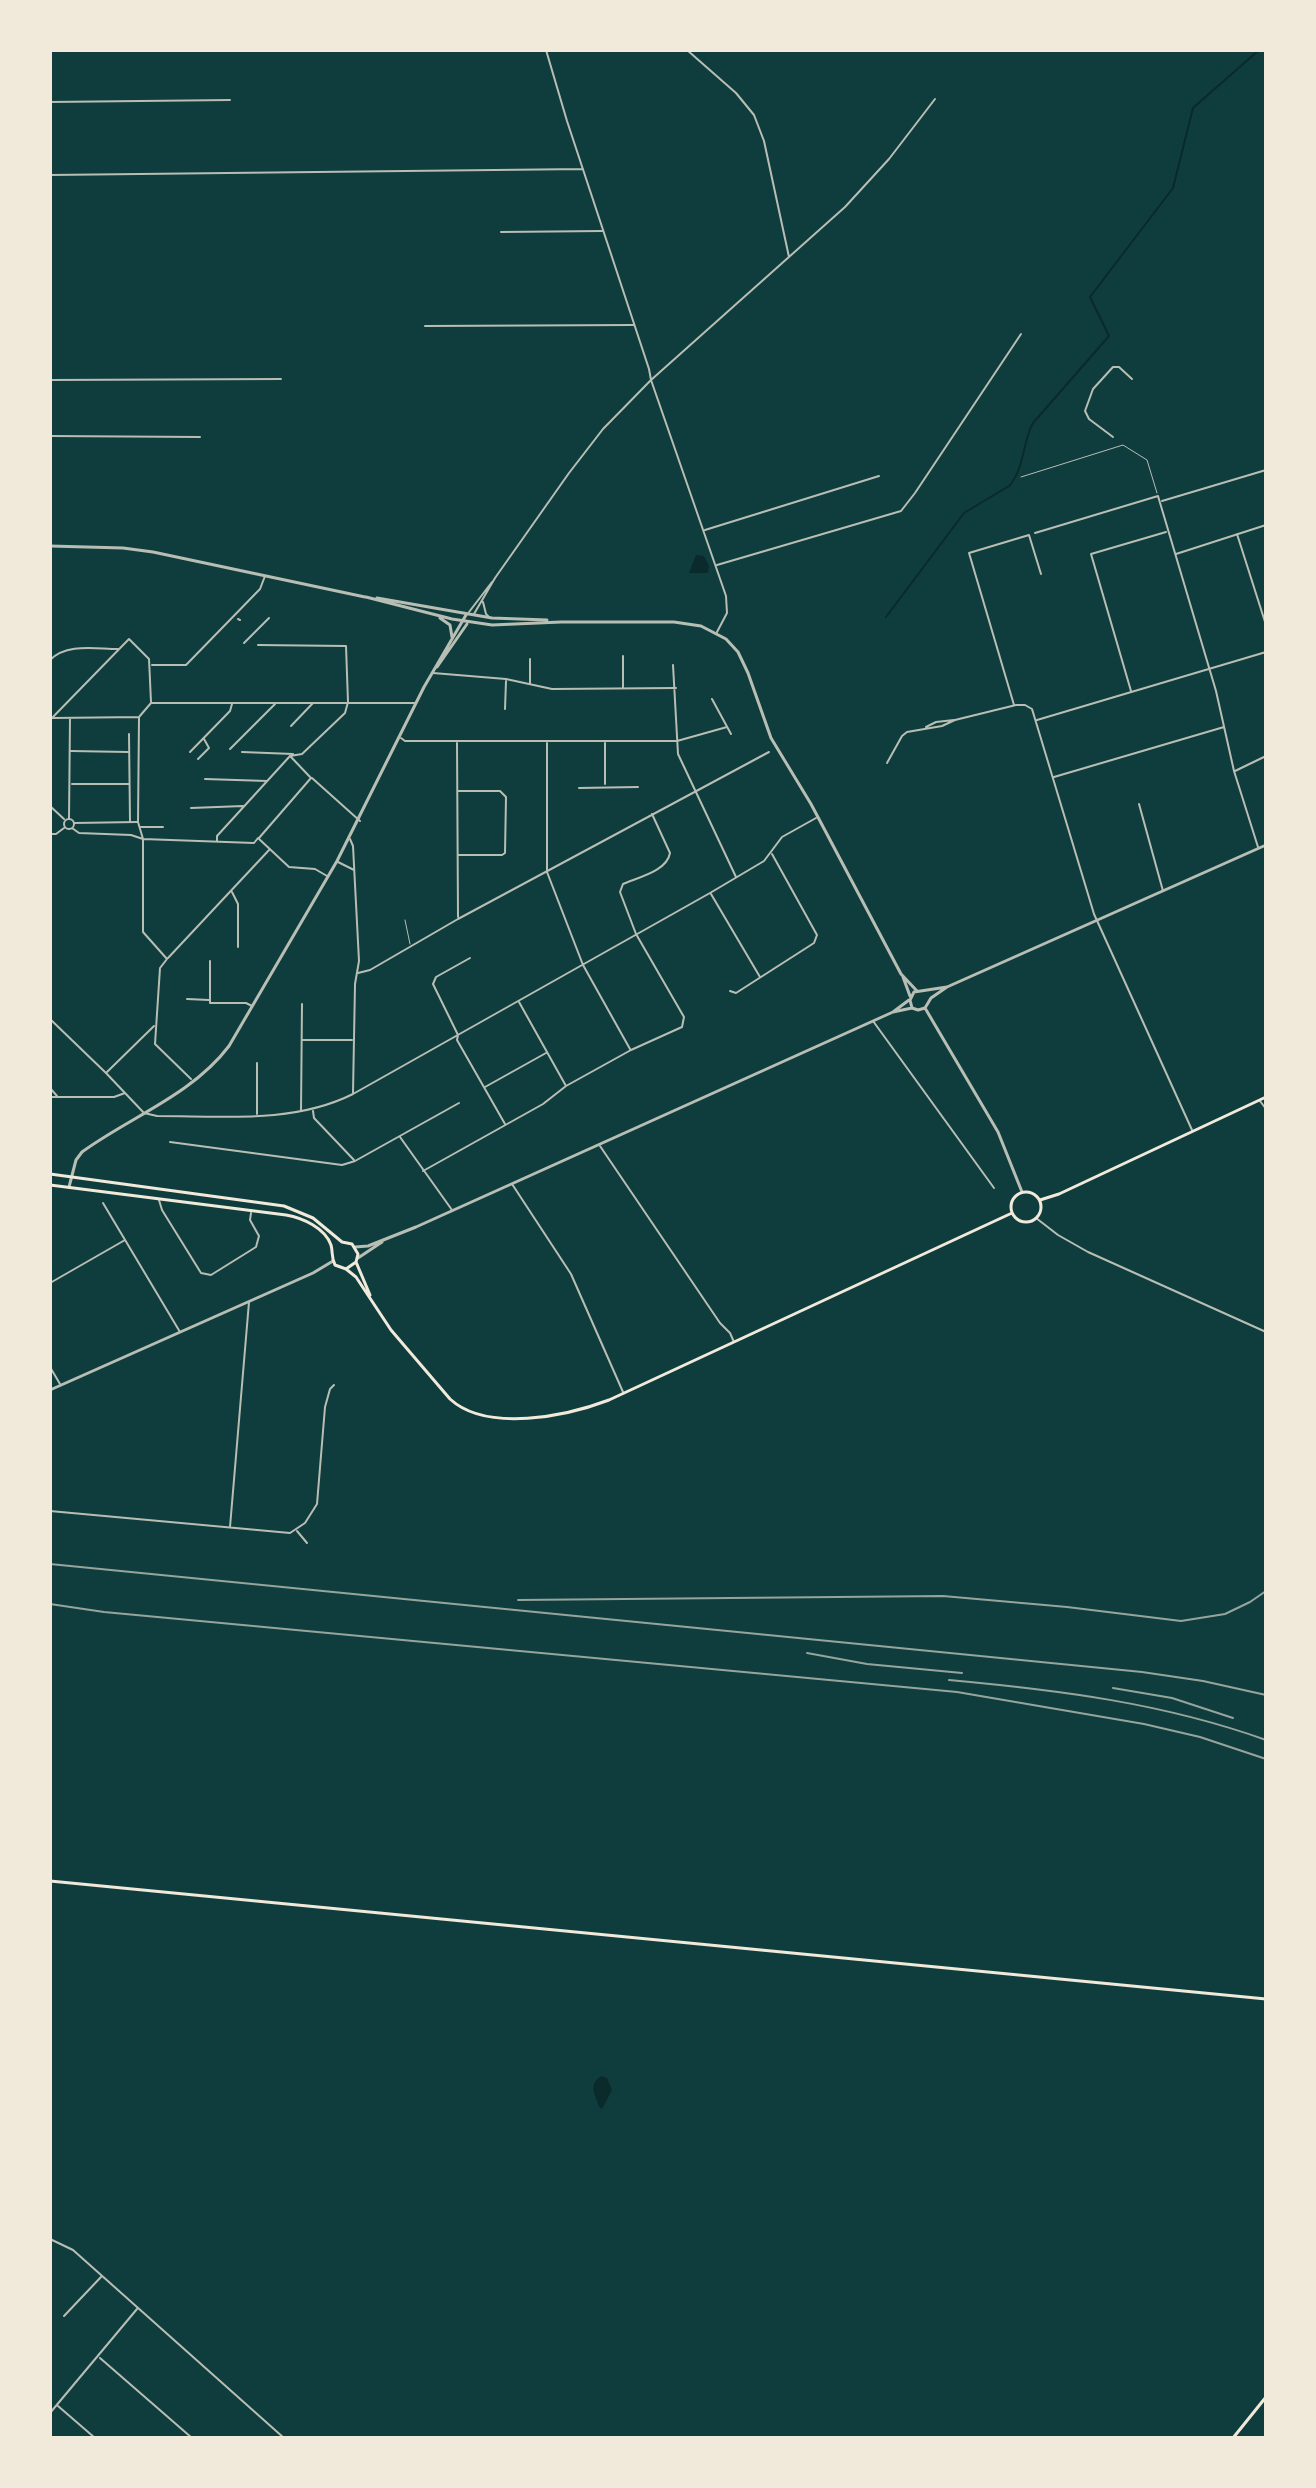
<!DOCTYPE html>
<style>
body{margin:0}
#map{position:relative;width:1316px;height:2488px;overflow:hidden;background:#0f3d3e;font-family:Manrope,sans-serif}
canvas{display:block}
.frame{position:absolute;inset:0;border:52px solid #f1e9da;pointer-events:none}
</style>
<div id="map">
<canvas width="1316" height="2488"></canvas>
<div class="frame"></div>
</div>
<script>
const c = document.querySelector('canvas').getContext('2d');
c.lineJoin = 'round';
function fill(path, color) { c.fillStyle = color; c.fill(path, 'evenodd'); }
function strokePath(path, color, width, dash) { c.strokeStyle = color; c.lineWidth = width; c.lineCap = dash ? 'butt' : 'round'; c.setLineDash(dash || []); c.stroke(path); }
fill(new Path2D(`
 M696,555L704,556L709,566L708,573H689Z
 M601,2076L607,2078L612,2090L602,2109L599,2107C596,2094 587,2086 601,2076Z`), '#0a2a2b');
strokePath(new Path2D(`
 M886,617L964,513L1009,486C1025,468 1022,443 1033,423L1109,336L1090,297L1173,188L1193,108L1259,50`), '#0a2a2b', 2);
strokePath(new Path2D(`
 M1021,477L1123,445L1147,460L1157,493
 M405,920L410,944`), '#b8beb3', 1);
strokePath(new Path2D(`
 M546,50L567,121L649,369L651,380L726,596L727,613L717,632
 M687,50L736,93L754,115L764,141L789,257
 M50,102L230,100
 M50,175L583,169
 M501,232L602,231
 M425,326L633,325
 M50,380L281,379
 M50,436L200,437
 M1113,437L1089,419L1085,411L1093,389L1113,367H1119L1132,379
 M1162,501L1266,470
 M705,530L879,476
 M1035,533L1158,496L1216,691L1234,771L1258,847
 M1237,534L1266,625
 M1176,554L1266,525
 M717,565L901,511L915,493L1021,334
 M483,602L486,614L489,617
 M469,612L492,582
 M474,614L495,578L569,473L603,429L651,380L845,207L889,159L935,99
 M238,619L240,620
 M244,643L269,618
 M258,645L346,646L348,702L345,713L302,754L290,756
 M623,656V688
 M50,660C67,643 95,649 118,649
 M152,665H186L260,589L265,576
 M673,665L678,754L736,877
 M433,673L506,679L552,689L676,688
 M530,683V659
 M1131,691L1091,554L1166,532
 M712,699L731,734
 M1014,705L969,553L1029,535L1041,574
 M505,709L506,681
 M139,717L138,822L143,839V932L167,959L160,968L155,1044L191,1079
 M53,718L139,717L151,703H415
 M50,720L129,639L149,659L151,702
 M1037,720L1266,652
 M291,726L313,703
 M926,727L936,722L954,720
 M129,734L130,822
 M401,738L405,741H677L727,727
 M457,743L458,917
 M547,743V872L583,965L630,1049
 M605,743V784
 M230,749L275,704
 M71,751L128,752
 M190,752L230,711L232,704
 M242,752L293,754
 M198,759L209,748L204,739
 M887,763L902,736L907,732L942,726L955,720L1016,705H1025L1032,709L1094,914L1192,1130
 M1235,771L1266,756
 M1054,777L1224,727
 M312,778L360,821
 M205,779L267,781
 M72,784H129
 M579,788L638,787
 M458,791H500L506,797L505,853L502,855H459
 M1139,804L1163,891
 M50,806L64,819
 M191,808L243,806
 M64 824a5 5 0 1 1 10 0a5 5 0 1 1-10 0Z
 M69,819L70,718
 M74,823L137,822
 M141,827H163
 M72,828L79,833L131,835L143,839L254,843L258,838L289,867L315,869L327,876
 M50,834H56L64,828
 M259,838L311,778L291,757
 M350,839L353,846L359,961L355,984L353,1093
 M217,840V836L290,756
 M338,862L354,870
 M232,892L238,904V947
 M711,894L760,977
 M168,958L270,849
 M470,958L436,977L433,984L458,1035L457,1040L505,1124
 M210,961V1003H246L252,1006
 M358,973L370,970L458,919L769,752
 M730,991L736,993L814,943L817,935L772,854
 M187,999L209,1000
 M519,1002L566,1086
 M50,1019L106,1073L144,1113L157,1116C222,1116 293,1124 353,1094L710,893L764,861L782,837L816,818
 M873,1021L994,1188
 M302,1040H352
 M257,1063V1114
 M107,1072L154,1026
 M485,1087L546,1053
 M50,1088L57,1096
 M50,1097H114L125,1093
 M1260,1101L1266,1109
 M301,1111L302,1004
 M313,1111L314,1118L354,1160
 M400,1137L452,1210
 M170,1142L342,1165L355,1161L459,1103
 M600,1146L720,1323L730,1333L734,1342
 M423,1171L543,1104L566,1086L631,1050L682,1027L684,1017L636,934L620,892L623,884C639,877 667,871 670,853L652,814
 M512,1184L571,1274L623,1392
 M159,1200L162,1210L201,1273L211,1275L256,1247L259,1236L250,1220L251,1213
 M103,1203L180,1332
 M1036,1218L1058,1235L1088,1252L1266,1332
 M50,1283L125,1240
 M50,1367L60,1384
 M50,1511L290,1533L305,1523L317,1504L325,1407L330,1389L334,1385
 M230,1527L249,1302
 M297,1531L307,1543
 M50,2239L73,2250L284,2438
 M64,2316L101,2277
 M100,2358L192,2438
 M58,2406L95,2438
 M50,2413L137,2309`), '#b8beb3', 2);
strokePath(new Path2D(`
 M50,546L123,548L153,552L365,597
 M366,597L452,619L492,625L561,622H674L701,626L726,639L738,652L748,673L771,738L811,804L901,974L917,991
 M377,598L492,618L547,620
 M440,618L450,625L452,637
 M437,667L467,624
 M903,977L910,996
 M912,1008L910,1000L914,992L947,987
 M925,1008L931,998L947,987L1266,845
 M925,1008L998,1132L1022,1192
 M893,1012L909,1000
 M69,1187L76,1160L82,1152C130,1117 192,1095 229,1046L337,861L424,687L466,615
 M355,1247L368,1246L416,1227L893,1012L912,1008L918,1010L925,1008
 M358,1258L382,1242
 M50,1390L313,1273L333,1261`), '#b8beb3', 3);
strokePath(new Path2D(`
 M50,1174L284,1206L313,1218L342,1242
 M50,1185L286,1215C303,1218 325,1228 331,1245C333,1252 331,1257 335,1265L346,1269L356,1277L391,1330L450,1399C487,1433 567,1416 609,1400L1012,1213
 M1011 1207a15 15 0 1 1 30 0a15 15 0 1 1-30 0Z
 M1040,1200L1059,1194L1266,1097
 M342,1242L352,1244L358,1254L356,1262L346,1269
 M356,1262L370,1295
 M50,1881L1266,1999
 M1233,2438L1266,2397`), '#f1e9da', 3);
strokePath(new Path2D(`
 M50,1564L1142,1672L1203,1681L1266,1695
 M518,1600L943,1596L1067,1607L1181,1621L1225,1614L1250,1602L1266,1591
 M50,1604L104,1612L957,1692L1144,1724L1200,1737L1266,1759
 M807,1653L867,1664L962,1673
 M949,1680C1058,1690 1163,1703 1266,1740
 M1113,1688L1172,1698L1233,1718`), '#97a49c', 2);
</script>
